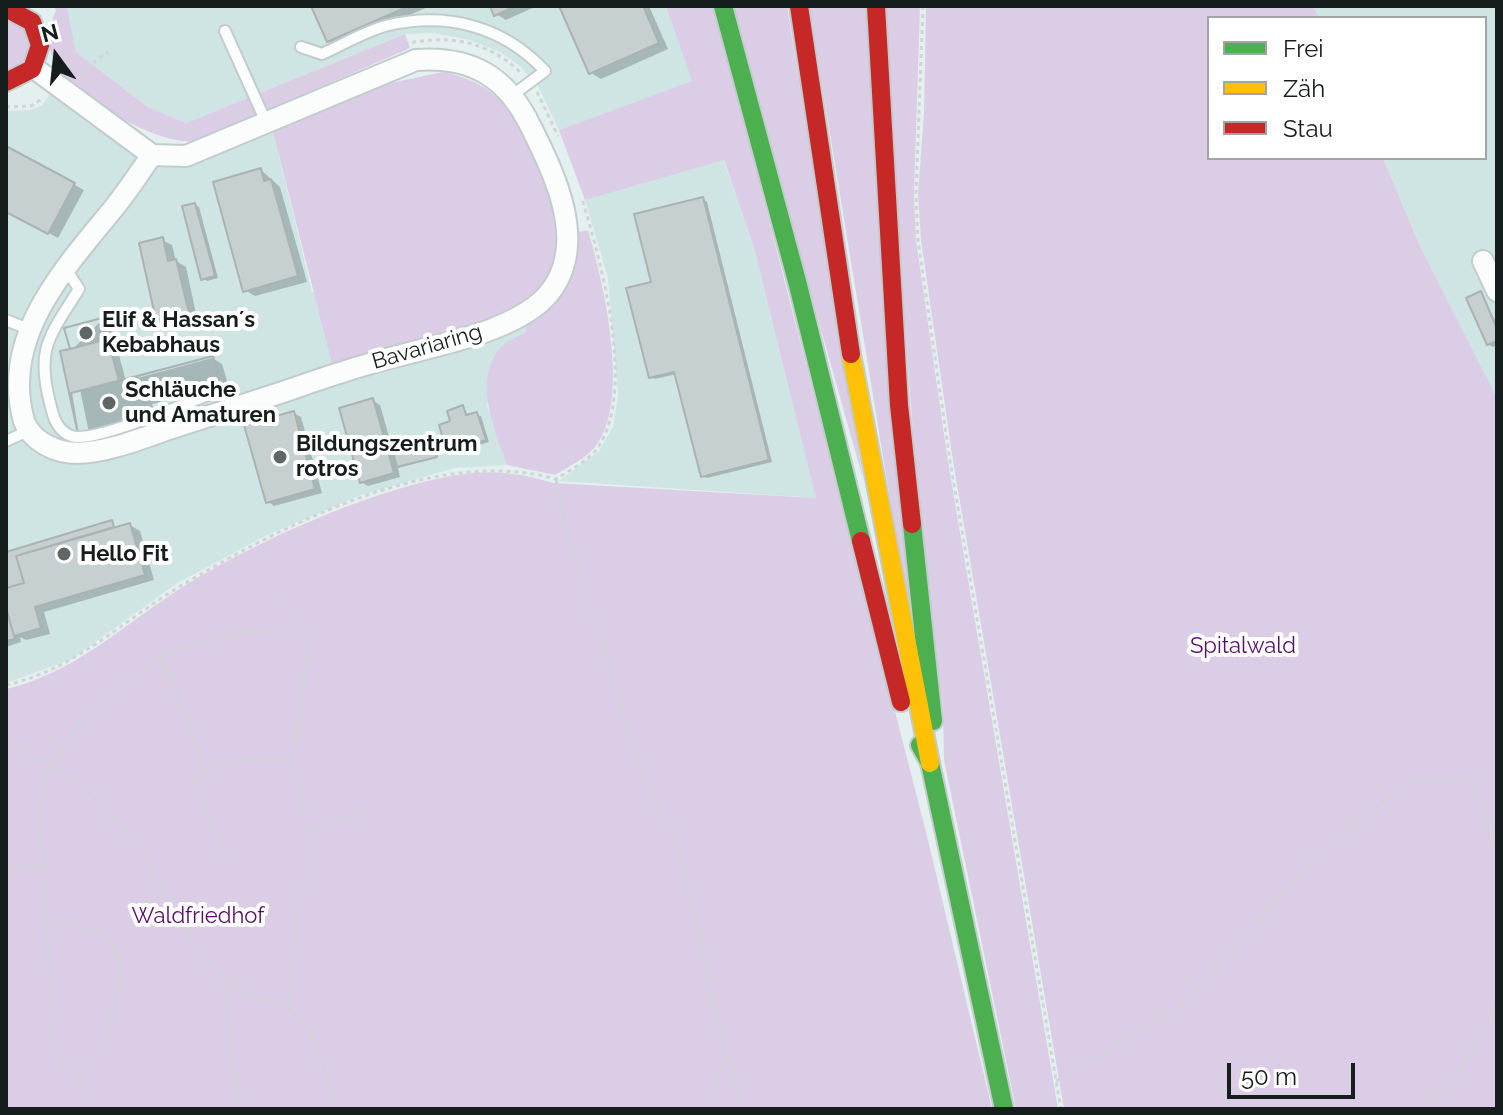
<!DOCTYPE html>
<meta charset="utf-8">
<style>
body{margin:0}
#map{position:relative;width:1503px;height:1115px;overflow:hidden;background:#e4efef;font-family:Raleway,sans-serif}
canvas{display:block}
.frame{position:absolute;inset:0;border:8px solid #161e1d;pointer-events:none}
.legend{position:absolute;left:1207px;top:16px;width:280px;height:144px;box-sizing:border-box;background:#fff;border:2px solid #a2a5a5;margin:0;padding:10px 14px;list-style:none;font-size:24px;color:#161e1d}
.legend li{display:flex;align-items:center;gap:16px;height:40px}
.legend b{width:40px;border:2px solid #a2a5a5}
.north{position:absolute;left:16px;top:16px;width:80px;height:80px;-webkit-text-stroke:6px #fff;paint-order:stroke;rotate:345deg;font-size:22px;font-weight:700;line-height:32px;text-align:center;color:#161e1d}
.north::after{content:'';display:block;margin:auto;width:28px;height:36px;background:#161e1d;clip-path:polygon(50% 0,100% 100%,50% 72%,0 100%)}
.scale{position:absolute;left:1227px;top:1063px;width:128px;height:36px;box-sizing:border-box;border:4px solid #161e1d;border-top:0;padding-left:10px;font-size:24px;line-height:28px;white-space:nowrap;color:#161e1d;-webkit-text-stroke:6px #fff;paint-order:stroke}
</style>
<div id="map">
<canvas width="1503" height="1115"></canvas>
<div class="frame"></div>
<ul class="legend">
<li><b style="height:10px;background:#4caf50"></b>Frei</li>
<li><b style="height:10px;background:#ffc107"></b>Zäh</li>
<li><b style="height:10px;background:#c62828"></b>Stau</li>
</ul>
<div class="north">N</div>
<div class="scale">50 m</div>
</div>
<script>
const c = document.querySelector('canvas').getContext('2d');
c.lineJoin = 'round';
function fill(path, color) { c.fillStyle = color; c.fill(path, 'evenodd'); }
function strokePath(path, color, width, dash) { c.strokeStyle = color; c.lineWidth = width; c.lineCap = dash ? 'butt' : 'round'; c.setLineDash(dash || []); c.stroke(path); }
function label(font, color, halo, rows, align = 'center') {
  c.font = font + ' Raleway,sans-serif'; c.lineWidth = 8; c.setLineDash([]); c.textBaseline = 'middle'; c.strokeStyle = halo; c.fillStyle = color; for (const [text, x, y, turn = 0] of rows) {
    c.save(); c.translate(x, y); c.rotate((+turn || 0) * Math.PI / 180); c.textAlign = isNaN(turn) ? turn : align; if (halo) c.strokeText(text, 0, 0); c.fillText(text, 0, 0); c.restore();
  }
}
fill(new Path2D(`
 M67,6H666L693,81L559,130L538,86L521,67L500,52L470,40L433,33L405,34L186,123L148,107L76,52Z
 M1313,6H1497V398L1420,246L1383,158H1485V18H1319Z
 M53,91L145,161L189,163L273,132L312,292L521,308L526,325V332L501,347L487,405L507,465L455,468L361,495L265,536L176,584L70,660L6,683V111L30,110L41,106Z
 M723,159L755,251L817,498L559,481L599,451L613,427L618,395L608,278L585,200Z`), '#cfe5e4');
fill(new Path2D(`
 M58,6H67L76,52L148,107L186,123L405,34L410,48L197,141C157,147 73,95 54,61C45,43 50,23 58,6Z
 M666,6H714L927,836L992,1109H6V689C74,673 121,627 178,590C250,544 373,488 458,475C490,469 522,473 553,483L816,498L755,251L724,160L585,200L559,130L692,81Z
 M730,6H787L863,479Z
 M809,6H870L914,645Z
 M882,6H920L914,194L916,240L948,462L1058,1109H1016L944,760L943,707L923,571Z
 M926,6H1313L1319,18H1209V158H1383L1420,246L1497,398V1109H1064L953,461L921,240L918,194L924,113Z
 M6,19L27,30L31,56L6,73Z
 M443,72C467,77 490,87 507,106C534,137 567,217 558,259C551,286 527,302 506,316L333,368L273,132L386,84Z
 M588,230C603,281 632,402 595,447C585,459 568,467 555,475L507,465C495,430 473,383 499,349C505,342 517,337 526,332V325C563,303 575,273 578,232Z`), '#dccde6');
fill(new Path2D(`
 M313,6H430L338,47L328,41Z
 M492,6H537L506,20L496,14Z
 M561,6H649L668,49L601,79L591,73Z
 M6,148L84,190L58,238L6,210Z
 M261,170L280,187L307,282L255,296L245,290Z
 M703,199L707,202L772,462L707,478L702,476L677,374L655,379L651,377L653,283Z
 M195,205L199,207L218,278L207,281L203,278Z
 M162,240L172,245L176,261L186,267L197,318L168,324L158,319Z
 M1481,294L1497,324V345L1493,347L1488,344Z
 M102,320L111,326L126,381L212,358L222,364L228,384L152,404L156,417L90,438L72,350Z
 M373,401L380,405L394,454L433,443L437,457L398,468L400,477L368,486L361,482Z
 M463,408L469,416H481L489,442L453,453L449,451Z
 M294,413L301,417L322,493L274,506L267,501Z
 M112,522L115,529L130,525L140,531L154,580L44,612L50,634L26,640L20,637L21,642L6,647V554Z`), '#0003');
const building = new Path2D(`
 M311,6H409L327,42Z
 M490,6H516L494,16Z
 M559,6H643L659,43L589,74Z
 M6,146L75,183L48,234L6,212Z
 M261,168L264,181L271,179L298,276L243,292L213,182Z
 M703,197L769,460L701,477L674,372L649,378L626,288L651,282L634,214Z
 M195,203L215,276L201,280L182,206Z
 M163,237L168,261L176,259L189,313L156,320L139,243Z
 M1481,291L1497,329V341L1487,345L1466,298Z
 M102,318L119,381L213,356L219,379L143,399L147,412L132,416L133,420L78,434L60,351L70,349L64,328Z
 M102,318L108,339L70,349L64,328Z
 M213,356L219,379L143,399L137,376Z
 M137,376L147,412L132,416L133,420L78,434L71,393Z
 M373,398L394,473L360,483L339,408Z
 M463,405L466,415L477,412L486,440L447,452L439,425L450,421L447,411Z
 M294,411L315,489L266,503L244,425Z
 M433,441L437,457L397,467L393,452Z
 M112,520L114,527L16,556L24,583L6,588V552Z
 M130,523L145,575L35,607L41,628L14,636L6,608V588L24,583L16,556Z
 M6,608L15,639L6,641Z`);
fill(building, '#c7d0d0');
strokePath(building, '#aab3b2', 2);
const lane = new Path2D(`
 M225,31L266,122
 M301,47L322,54C342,45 364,32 385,26C446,11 503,26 545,71L514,94
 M66,269L79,289C49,337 35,349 51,407C54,421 60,435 76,437C103,439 187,403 216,392
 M6,320L28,329
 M6,441L28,431`);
const street = new Path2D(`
 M34,68L152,155L186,156L416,60C472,56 507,77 531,127C555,175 588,243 550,292C518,333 427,347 379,361C347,370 317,380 286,391C246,404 206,417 166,430C138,440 107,452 78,453C56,453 32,442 24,421C0,337 65,268 113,209C127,192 139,173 152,155
 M1483,261L1497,291`);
const fast = new Path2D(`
 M723,6L798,285L861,541
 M912,524L933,721
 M920,745L930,763L1004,1109`);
const slow = new Path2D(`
 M851,354L930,763`);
const jam = new Path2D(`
 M799,6L851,354
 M876,6L899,405L912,524
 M6,8L32,22L40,45L32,69L6,82
 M861,541L901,702`);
strokePath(lane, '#c3cccc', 14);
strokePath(street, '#c3cccc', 24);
strokePath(fast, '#c3cccc', 22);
strokePath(slow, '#c3cccc', 22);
strokePath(jam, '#c3cccc', 22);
strokePath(new Path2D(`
 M56,6L62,29
 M923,6L916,193L918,240L950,461L1061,1109
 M66,60C98,88 156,143 201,128
 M80,72L108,52
 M537,92L558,136
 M271,98C348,64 448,0 522,74
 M6,107L31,106L43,98
 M231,116L246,109
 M556,480L566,524L643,777L673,833L690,897L727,1056L705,1109
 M162,657L206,769
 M6,685C74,670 121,622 179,587C281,526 436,445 556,479C570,470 590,460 599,446C636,388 601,261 582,199
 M6,745L35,754L85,787L140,849L203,959L229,984L250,995L287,1006L311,1030L336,1109
 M310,831L367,812
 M227,857L192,777C222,759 259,760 293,758
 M6,869L42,866
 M47,926C68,925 88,924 106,937C143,963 98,1057 79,1085
 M229,986L231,1063L242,1109
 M287,1006L299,902L312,853L293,758L310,637L303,629L296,628
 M727,1056L744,1109
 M1056,1081L1186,1002L1317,855L1409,781L1473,779L1497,855
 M6,1101L9,1104
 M93,1109L69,1067L55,1053C51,995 47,936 43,877C42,852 36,823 40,798C43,778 58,754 69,738C129,654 197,636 295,628L284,598
 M1418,1109L1455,1082L1497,1004`), '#d0d4d4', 3, [4, 4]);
strokePath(lane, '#fbfdfd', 10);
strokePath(street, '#fbfdfd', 20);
strokePath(fast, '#4caf50', 18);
strokePath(slow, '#ffc107', 18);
strokePath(jam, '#c62828', 18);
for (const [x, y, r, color] of [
 [86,333,8,"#5e6766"],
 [109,403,8,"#5e6766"],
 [280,457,8,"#5e6766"],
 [64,554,8,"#5e6766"]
]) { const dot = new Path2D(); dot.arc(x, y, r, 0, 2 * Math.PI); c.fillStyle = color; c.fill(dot); strokePath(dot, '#fff', 3); }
label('bold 22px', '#161e1d', '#fff', [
 ["Elif & Hassan´s",102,320],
 ["Kebabhaus",102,345],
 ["Schläuche",125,390],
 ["und Amaturen",125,415],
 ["Bildungszentrum",296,444],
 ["rotros",296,469],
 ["Hello Fit",80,554]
], 'left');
label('22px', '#161e1d', '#fff', [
 ["Bavariaring",427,347,-16]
]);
label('22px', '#560f66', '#fff', [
 ["Spitalwald",1243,646],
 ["Waldfriedhof",198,916]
]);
</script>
